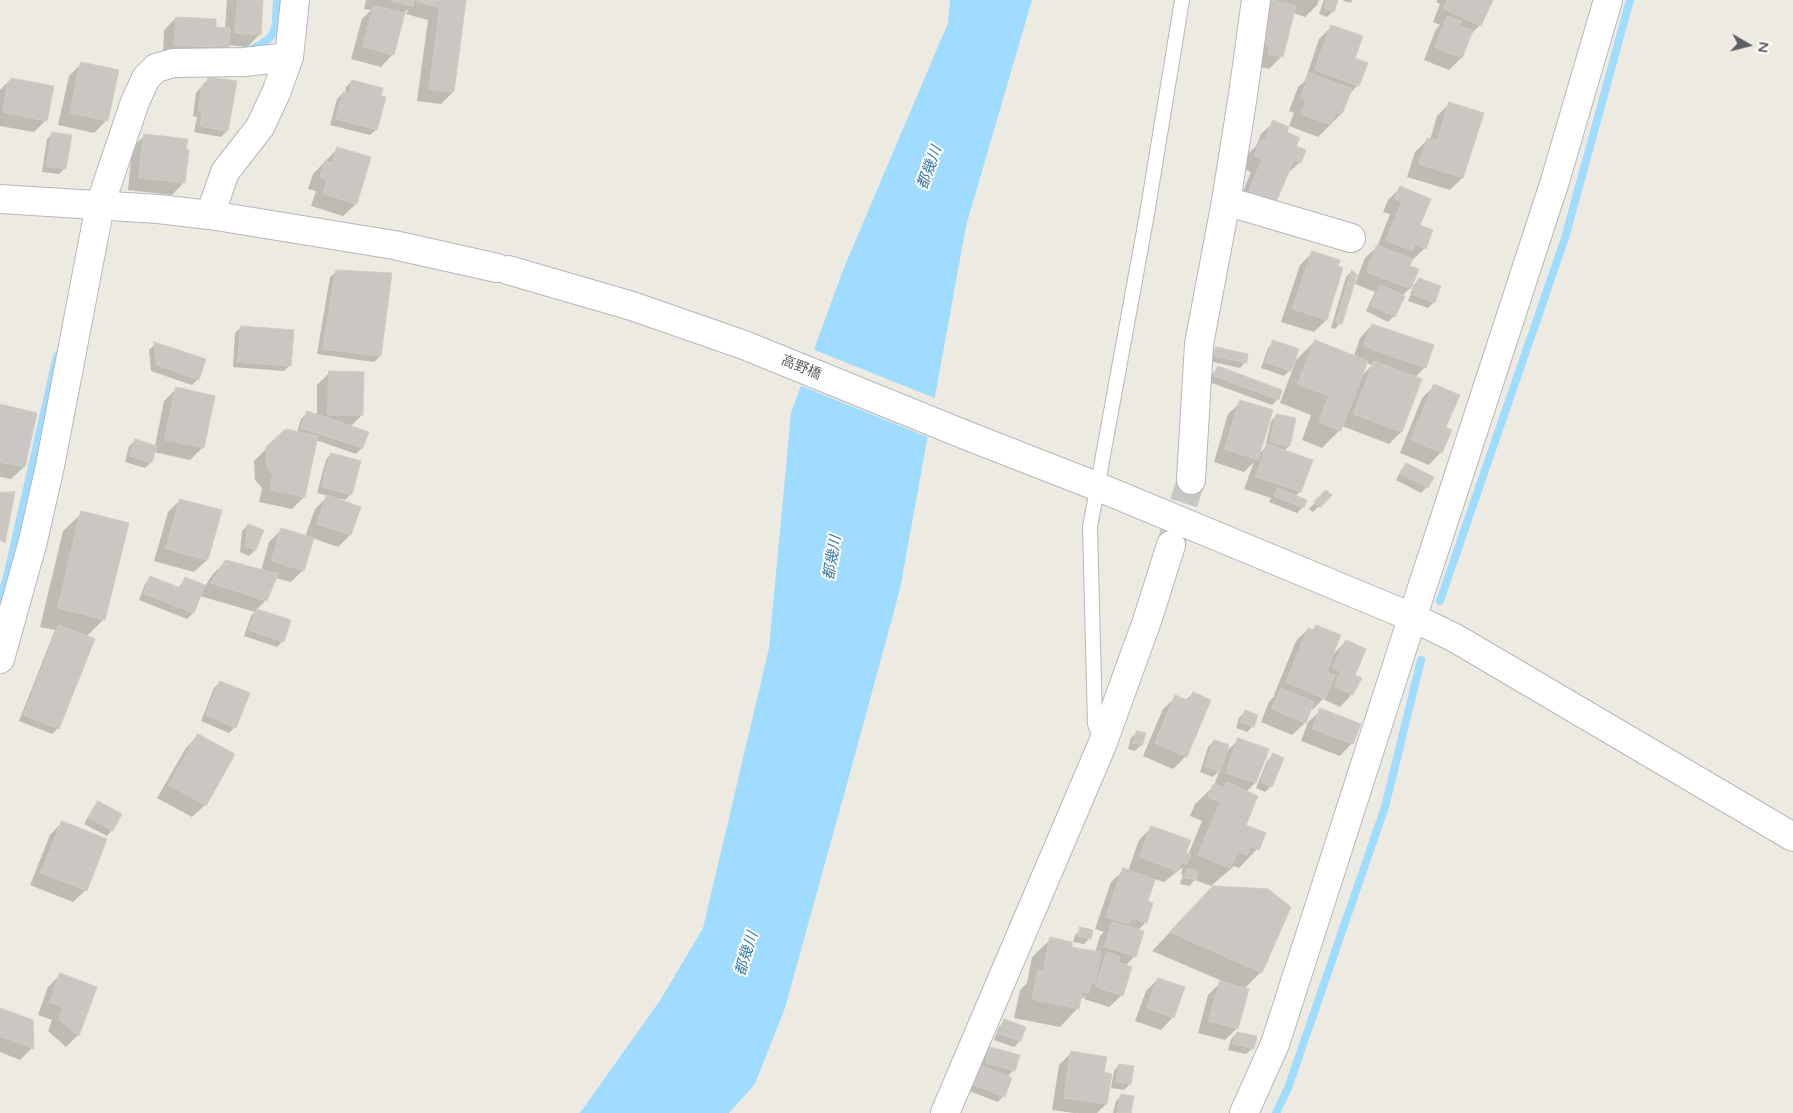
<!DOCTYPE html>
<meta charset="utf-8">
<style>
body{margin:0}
#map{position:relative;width:1793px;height:1113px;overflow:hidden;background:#edeae1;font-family:"Varela Round",sans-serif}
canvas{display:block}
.north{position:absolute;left:1723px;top:20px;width:50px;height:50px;-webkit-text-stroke:4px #fff;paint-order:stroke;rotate:98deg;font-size:14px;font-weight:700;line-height:20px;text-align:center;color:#5a5e63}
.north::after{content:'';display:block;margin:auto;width:18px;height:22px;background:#5a5e63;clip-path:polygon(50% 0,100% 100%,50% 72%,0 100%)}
</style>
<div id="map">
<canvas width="1793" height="1113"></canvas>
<div class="north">N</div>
</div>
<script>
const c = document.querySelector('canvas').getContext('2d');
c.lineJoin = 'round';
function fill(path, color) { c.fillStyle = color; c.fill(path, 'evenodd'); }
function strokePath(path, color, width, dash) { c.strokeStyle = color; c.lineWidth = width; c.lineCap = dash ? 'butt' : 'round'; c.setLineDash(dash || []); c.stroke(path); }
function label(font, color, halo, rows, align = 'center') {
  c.font = font + ' "Varela Round","Noto Sans JP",sans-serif'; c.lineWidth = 4; c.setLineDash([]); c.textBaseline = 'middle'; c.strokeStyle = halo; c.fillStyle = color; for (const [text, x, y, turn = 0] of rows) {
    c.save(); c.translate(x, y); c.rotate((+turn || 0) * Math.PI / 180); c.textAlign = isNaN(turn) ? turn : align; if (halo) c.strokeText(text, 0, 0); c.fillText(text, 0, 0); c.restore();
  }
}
fill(new Path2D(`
 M950,0H1032L966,226L900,589L856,751L785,1008L755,1084L729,1113H580L661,999L703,928L769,648L791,413L843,270L948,23Z`), '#a0dcff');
fill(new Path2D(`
 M812,349L937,399L930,438L799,385Z`), '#edeae1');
fill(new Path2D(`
 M227,0H262L260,34L247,47L228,45L227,47L215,60L163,57L164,30L176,18L214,28L225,29Z
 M366,0H464L453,92L441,104L417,101L428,20L406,14L409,8L404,13L393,54L381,67L351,59L362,19L371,10L364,9Z
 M1267,0H1319L1317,5L1305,17L1293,13L1281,57L1269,69L1256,66Z
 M1324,0H1337L1333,11L1327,17L1319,14Z
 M1342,0H1353L1350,3Z
 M1437,0H1492L1480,25L1470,35L1461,58L1449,70L1424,60L1436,29L1440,25L1433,22L1440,4L1436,2Z
 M1332,26L1354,59L1358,85L1348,96L1341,114L1318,137L1289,126L1294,113L1289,111L1298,87L1305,81L1319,39Z
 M82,63L118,71L106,121L94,133L58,125L69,76Z
 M209,78L227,131L221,137L194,132L197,117L193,116L196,93Z
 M11,79L46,120L34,132L0,126V90Z
 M352,81L376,130L370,135L330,125L337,99L343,93H345L346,87Z
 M1450,103L1462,178L1450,190L1407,177L1415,152L1428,139L1430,140L1437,116Z
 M1274,122L1285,133L1295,147L1300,162L1287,174L1275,201L1238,203L1251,172L1242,168L1248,154L1256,146L1261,134Z
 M53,133L65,168L59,174L42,172L47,139Z
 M145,135L184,182L172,195L128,190L132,148Z
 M338,148L356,204L343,216L311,206L316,191L308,189L313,174Z
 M1400,188L1425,248L1412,260L1409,267L1410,288L1402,296L1394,316L1388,322L1366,311L1375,292L1355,284L1365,258L1377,247L1390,214L1383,212L1388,200Z
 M1312,253L1326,320L1314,332L1281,322L1300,265Z
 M1352,271L1340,323L1335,329L1331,328L1346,277Z
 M336,272L380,356L374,362L317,354L330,277Z
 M1419,279L1434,302L1428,308L1408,301L1414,285Z
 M1372,325L1425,367L1415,378L1401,432L1389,444L1342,426L1340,430L1322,448L1302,440L1311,415L1280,403L1296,360L1315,341L1354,356L1360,338ZM1366,363L1372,365L1361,377Z
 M241,327L290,365L284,371L233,367L235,333Z
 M1273,342L1292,368L1284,376L1261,368L1268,348Z
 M155,344L198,379L192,385L151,371L149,350Z
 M1216,348L1245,362L1240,368L1209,361L1210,354Z
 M1218,368L1278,399L1272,405L1209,382L1212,374Z
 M330,372L362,415L350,427L367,432L362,448L356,454L316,440L304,497L292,509L259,502L262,488L255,480L254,461L267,448L297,432L301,419L307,413L317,416V385Z
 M1434,386L1444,428L1441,452L1429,465L1400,453L1422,398Z
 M177,388L202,448L190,460L154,452L151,462L145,468L125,462L129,446L135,441L155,446L164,401Z
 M1241,402L1258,455L1265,448L1271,421L1277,415L1289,446L1284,451L1300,492L1295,496L1305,501L1303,507L1297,513L1269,502L1271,498L1244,489L1254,462L1244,472L1214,462L1228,414Z
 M0,406L24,467L11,479L0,477Z
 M331,454L351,494L345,500L338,498L337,500L350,535L338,547L312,538L303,570L291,582L275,578L266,600L256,610L289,621L283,641L277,647L244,636L251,616L255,612L200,596L193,613L187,619L139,600L145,584L150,578L178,588L185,579L205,586L213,574L226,561L261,571L269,542L281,530L305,537L315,509L328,496L317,493L326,460Z
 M1407,464L1427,487L1421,493L1396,480L1401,470Z
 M1326,491L1330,495L1313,512L1309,509Z
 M180,500L221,511L207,560L194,572L154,561L168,512Z
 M82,513L104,619L86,637L58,728L52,734L19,721L55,630L40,627L63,531Z
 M248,525L263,531L255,550L249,556L240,552L242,531Z
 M1316,627L1331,657L1346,641L1353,675L1352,694L1340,707L1323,699L1312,710L1310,709L1305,723L1292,735L1261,722L1269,702L1275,695H1274L1296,641L1308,629L1312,631Z
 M220,682L235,727L229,733L201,721L214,688Z
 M1193,693L1186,756L1173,769L1143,756L1163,709L1176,697L1185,701Z
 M1321,710L1352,743L1340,756L1301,741L1308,722Z
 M1245,712L1253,726L1247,732L1236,728L1239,718Z
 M1137,732L1141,745L1135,751L1128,749L1131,738Z
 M198,735L205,805L192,817L157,798L186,748Z
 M1238,740L1267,750L1255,783L1246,792L1245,825L1257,849L1239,868L1234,866L1211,886L1195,880L1189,886L1180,884L1183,875L1181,874L1183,867L1164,882L1154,879L1146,902V922L1137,931L1135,956L1125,966L1122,995L1109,1007L1084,999L1086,995L1079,1001L1078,1008L1060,1027L1014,1018L1020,990L1027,983L1032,957L1051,939L1071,948L1095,952L1100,936L1104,932L1095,929L1111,882L1124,870L1128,871L1139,840L1152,827L1188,855L1202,821L1190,816L1195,804L1214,786L1219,771L1213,777L1200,772L1208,747L1214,741L1225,753Z
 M1273,755L1271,786L1265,792L1256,788L1267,761Z
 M98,803L112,830L107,836L84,824L93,808Z
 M62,822L86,890L73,902L30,885L50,835Z
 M1195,906L1261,972L1244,989L1237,1028L1225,1040L1198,1033L1208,995L1222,981L1152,951Z
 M1081,929L1090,938L1084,944L1073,942L1075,935Z
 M60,975L78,1035L66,1047L48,1031L52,1020L38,1015L48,987Z
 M1158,979L1173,1017L1161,1030L1135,1021L1146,991Z
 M0,1009L32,1048L20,1060L0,1052Z
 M1005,1021L1024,1027L1020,1041L1014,1047L994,1040L999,1027Z
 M1237,1033L1252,1049L1246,1054L1228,1050L1231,1039Z
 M990,1048L1014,1070L1007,1077L1010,1079L1003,1096L998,1102L969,1091L976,1073L980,1069L984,1054Z
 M1072,1052L1103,1074L1106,1104L1097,1113H1074L1052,1110L1059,1065Z
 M1119,1065L1130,1084L1124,1090L1111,1088L1114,1071Z
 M1122,1095L1130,1113H1113L1116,1101Z`), '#0003');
strokePath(new Path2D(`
 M248,51C279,36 275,33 277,0
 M0,599L7,577L57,356
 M1440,601L1565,238L1630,0
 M1276,1113L1288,1088L1385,807L1421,660`), '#a0dcff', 8);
const building = new Path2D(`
 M238,0H263L261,35L235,33Z
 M390,0H414L413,6Z
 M418,0H466L454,92L429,89L440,8L418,2Z
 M1271,0L1296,6L1283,57L1268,54L1270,46L1262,44L1271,9L1269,8Z
 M1327,0H1338L1334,12L1325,8Z
 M1448,0H1493L1481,26L1444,9Z
 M374,6L405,13L394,55L363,47Z
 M1448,16L1461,21L1459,26L1473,31L1462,58L1435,47Z
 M176,17L216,19V27L230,28L229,48L175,45Z
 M1331,25L1363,36L1355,58L1368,63L1359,86L1315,70Z
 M81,62L119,70L108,121L70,113Z
 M1310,73L1352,89L1342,114L1336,112L1331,125L1301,114L1306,100L1301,98Z
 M208,77L237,81L228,131L200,126L202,111H198L202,85L206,86Z
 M11,78L54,86L47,121L3,112L8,83H10Z
 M352,80L383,88L381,96L386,97L377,130L336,119L343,92L349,93Z
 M1449,102L1484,113L1463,178L1419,164L1427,138L1437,141Z
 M1273,120L1289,127L1287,132L1300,138L1296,146L1306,150L1301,163L1294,160L1276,202L1249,191L1262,159L1254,156L1260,140H1265Z
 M52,132L72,135L66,169L47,166Z
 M144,134L188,139L186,150H189L185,183L139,178Z
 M337,147L371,157L357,204L323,194L327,179L320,177L325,160L332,163Z
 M1400,186L1431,199L1420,225L1433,230L1426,249L1415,244L1412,251L1386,240L1402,202L1395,199Z
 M1377,245L1413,259L1410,266L1419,269L1411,289L1367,272Z
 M1312,251L1340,260L1338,266L1343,268L1327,320L1293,309Z
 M336,270L392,273L381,356L323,349Z
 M1352,270L1357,275L1342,324L1336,322Z
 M1419,278L1441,286L1435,303L1413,295Z
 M1381,285L1405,296L1395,317L1371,305Z
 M1372,324L1434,345L1426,368L1364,346Z
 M241,326L294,330L291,366L238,362Z
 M1273,340L1299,349L1291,371L1266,362Z
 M1315,340L1368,361L1341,431L1319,422L1329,396L1298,384Z
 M154,342L206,359L199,380L157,365Z
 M1216,347L1248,354L1247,363L1214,356Z
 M1374,361L1422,379L1402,432L1354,414Z
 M1218,366L1282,390L1279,400L1214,376Z
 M329,371L364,372L363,415H328Z
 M1434,384L1460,395L1446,427L1452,430L1442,453L1411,440Z
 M176,387L215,396L204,448L165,440Z
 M1240,400L1273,410L1258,460L1225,449Z
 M0,404L37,413L25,467L0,462Z
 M307,411L369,432L363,448L301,428Z
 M1277,414L1296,418L1290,446L1270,442Z
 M286,429L318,436L305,497L270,490L273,475L267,468L266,447Z
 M135,439L157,446L152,463L130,456Z
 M1267,444L1313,460L1301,492L1256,477Z
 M331,453L361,461L352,495L322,487Z
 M1406,463L1434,477L1428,488L1401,474Z
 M1278,488L1307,500L1304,508L1274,496Z
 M1326,490L1332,495L1320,508L1314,502Z
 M15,492L5,543L0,540V493Z
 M327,495L361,507L351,535L317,524Z
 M180,499L222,510L208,560L166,549Z
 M81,511L129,523L105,620L58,608Z
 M248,524L264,530L256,550L246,546Z
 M281,528L314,538L304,571L272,561Z
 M226,560L278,574L267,601L211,583Z
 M150,576L180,588L185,577L205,585L194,613L144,594Z
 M257,609L291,620L284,642L249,630Z
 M59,625L95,639L59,729L24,715Z
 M1316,625L1341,635L1326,672L1335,675L1325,699L1286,682L1308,628L1313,630Z
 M1346,640L1366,649L1355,675L1362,678L1353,695L1334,686L1341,672L1333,668Z
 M220,681L250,693L236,728L206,715Z
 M1281,688L1314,702L1306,723L1272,709Z
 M1193,692L1211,700L1187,757L1155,743L1175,695L1189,701Z
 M1320,708L1361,724L1353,744L1313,729Z
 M1245,710L1258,715L1254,727L1241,722Z
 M1137,731L1146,733L1142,746L1133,743Z
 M198,734L235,754L206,806L169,785Z
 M1238,738L1269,749L1256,783L1226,773Z
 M1214,740L1229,745L1220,772L1205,766Z
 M1273,753L1284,758L1272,787L1261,782Z
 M1227,782L1258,796L1246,825L1266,833L1259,850L1250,847L1247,855L1238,851L1230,868L1198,855L1220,802L1208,797L1213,784L1224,788Z
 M98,801L122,814L113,831L89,818Z
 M62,821L107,839L87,891L41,873Z
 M1151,826L1191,840L1186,853L1191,854L1187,864L1181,862L1178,871L1140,857Z
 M1123,868L1155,880L1148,901L1153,903L1147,923L1131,918L1129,924L1106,917Z
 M1187,869L1198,871L1196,880L1185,878Z
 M1213,886L1268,889L1291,907L1262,973L1170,932Z
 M1112,922L1144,931L1136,957L1105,947Z
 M1080,927L1093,930L1091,939L1078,936Z
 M1050,937L1072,942V947L1101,952L1095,984L1091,983L1089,993L1082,992L1079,1009L1032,999L1038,970L1043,971Z
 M1107,952L1120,957L1118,962L1132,967L1123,996L1096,987Z
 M60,973L97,987L79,1036L59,1019L63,1007L50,1002Z
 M1158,978L1185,987L1174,1018L1147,1008Z
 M1220,981L1249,989L1238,1029L1209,1021Z
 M0,1008L33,1020L34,1049L0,1036Z
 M1004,1019L1026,1027L1021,1041L999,1034Z
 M1237,1032L1257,1036L1254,1049L1233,1044Z
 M990,1047L1020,1055L1015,1071L986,1063Z
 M1071,1051L1107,1057L1104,1072L1112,1074L1107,1104L1064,1098Z
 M1119,1064L1134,1066L1131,1084L1116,1082Z
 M982,1066L1012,1078L1005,1097L974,1085Z
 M1121,1094L1134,1096L1131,1113H1117Z`);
fill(building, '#cac6c1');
strokePath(building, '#d2cbc0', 1);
strokePath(new Path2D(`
 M1171,543L1191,480`), '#c8c7c2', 28, [28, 14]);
const service = new Path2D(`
 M1101,740L1095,724L1090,527L1147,214L1182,0`);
const minor = new Path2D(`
 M1226,201L1351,238
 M210,215L225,172L260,127L276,93L289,57L295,0
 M1191,480L1199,344L1226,201L1243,95L1256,0
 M0,659L33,541L50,466L100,205L135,102L146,78L156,68L173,63L244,62L289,57
 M945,1113L1102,745L1147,621L1171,545`);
const tertiary = new Path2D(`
 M0,199L158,209L210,215L394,245L497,268
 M508,270L632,306L744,345L968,436L1096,486L1414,618L1455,638L1793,837
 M1244,1113L1275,1044L1418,600L1555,181L1608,0`);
strokePath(service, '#b4b8bc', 16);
strokePath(minor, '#b4b8bc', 30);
strokePath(tertiary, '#b4b8bc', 30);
strokePath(service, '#fff', 14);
strokePath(minor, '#fff', 28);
strokePath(tertiary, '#fff', 28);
label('14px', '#5a5e63', '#fff', [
 ["高野橋",801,368,22]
]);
label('italic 15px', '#3a78a8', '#fff', [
 ["都幾川",930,168,-70],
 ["都幾川",833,558,-81],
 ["都幾川",747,954,-73]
]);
</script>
